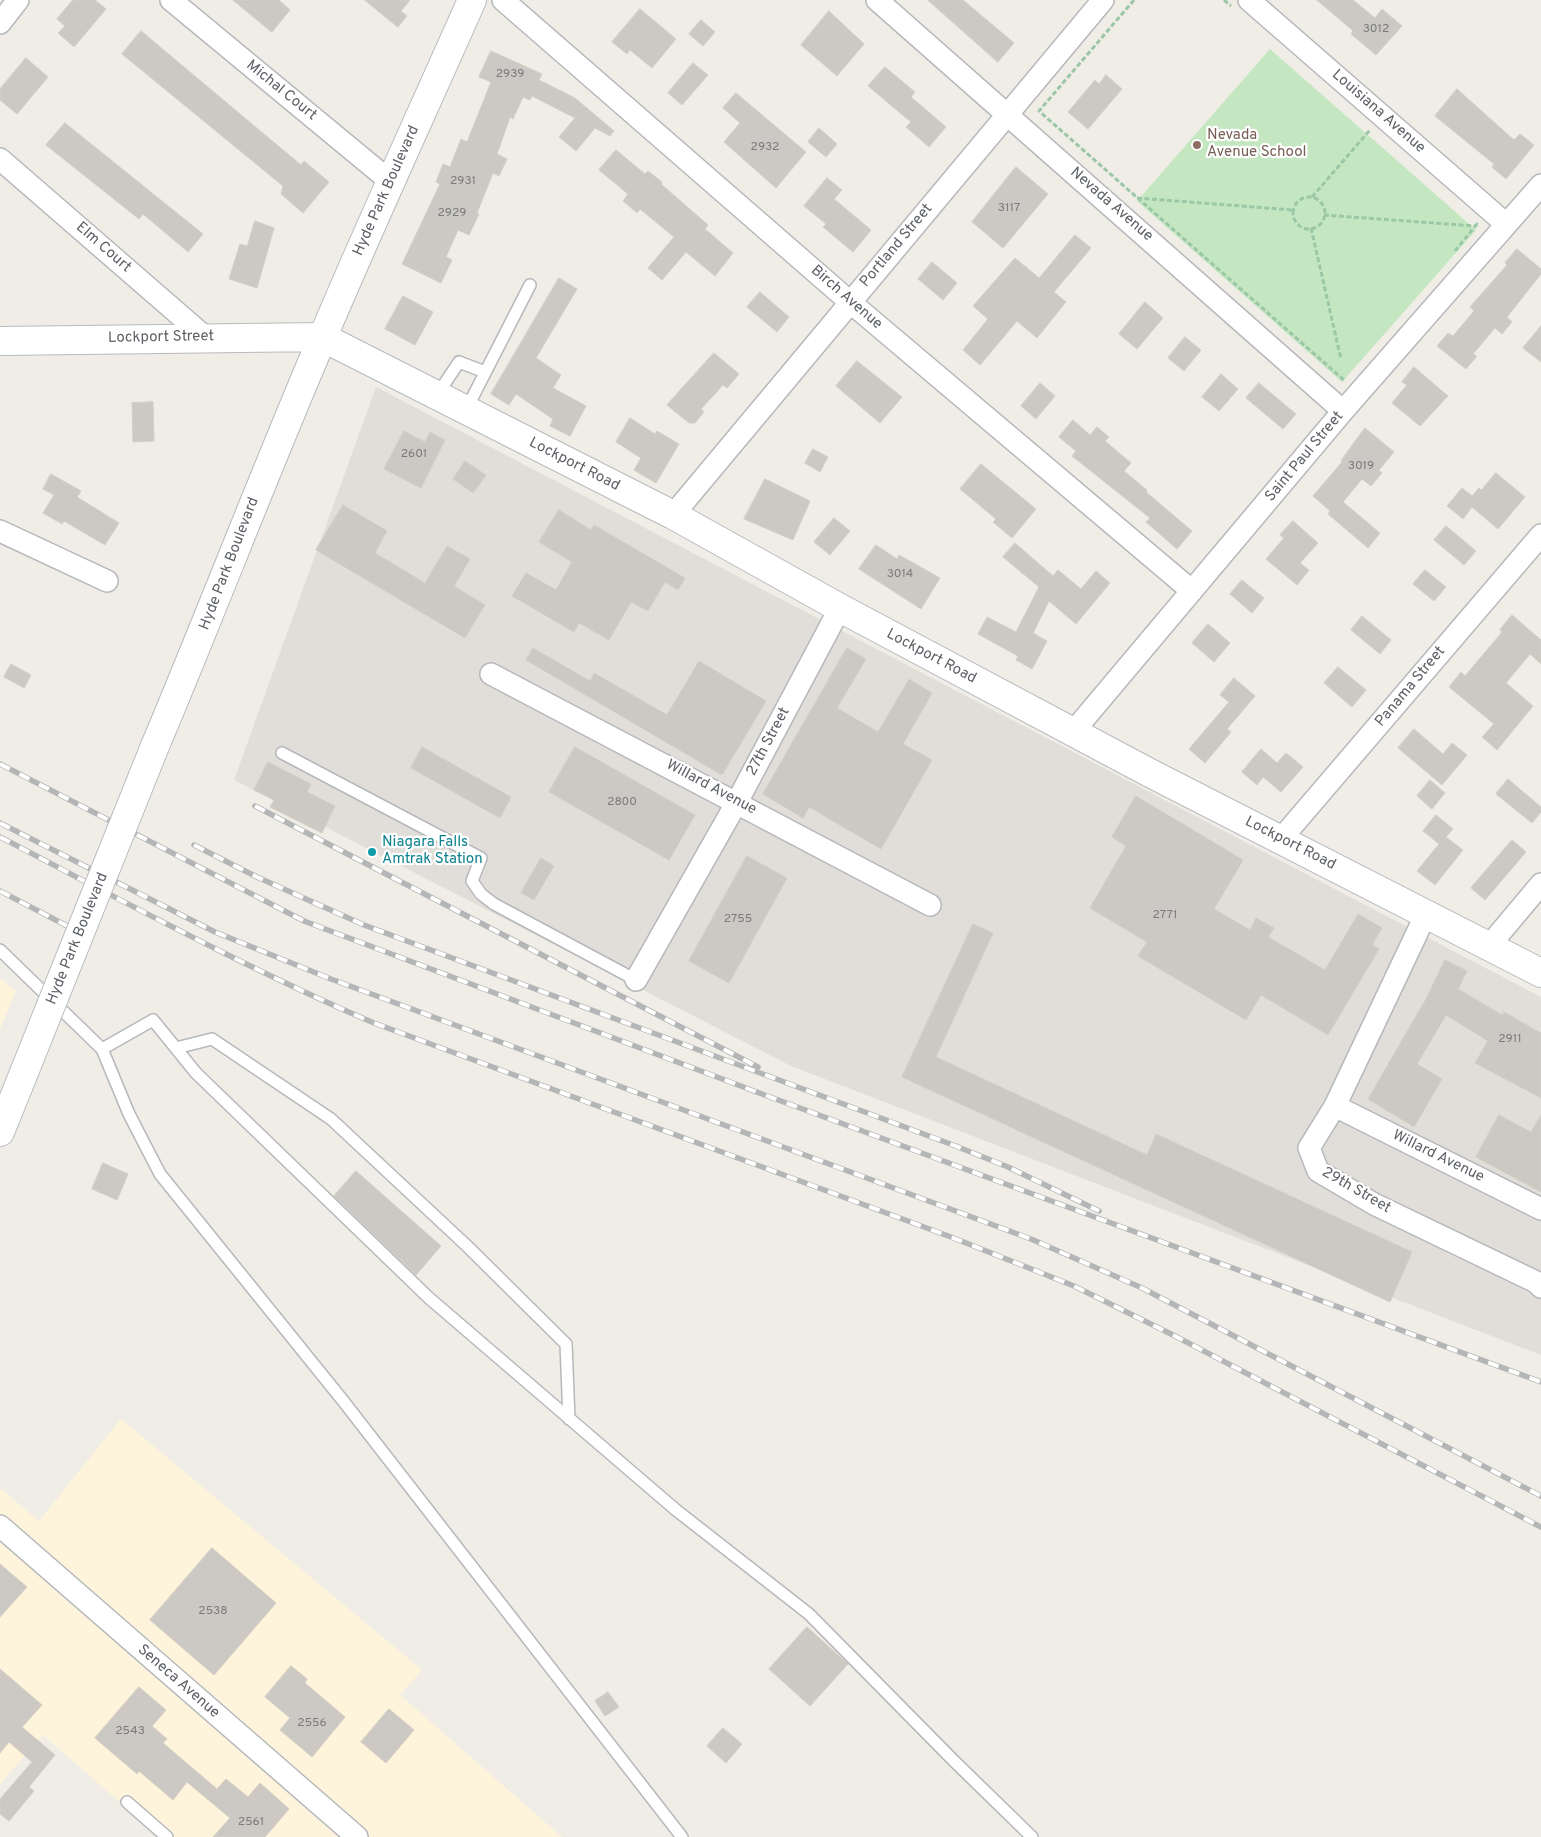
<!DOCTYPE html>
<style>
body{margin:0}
canvas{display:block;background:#efede5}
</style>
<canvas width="1541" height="1837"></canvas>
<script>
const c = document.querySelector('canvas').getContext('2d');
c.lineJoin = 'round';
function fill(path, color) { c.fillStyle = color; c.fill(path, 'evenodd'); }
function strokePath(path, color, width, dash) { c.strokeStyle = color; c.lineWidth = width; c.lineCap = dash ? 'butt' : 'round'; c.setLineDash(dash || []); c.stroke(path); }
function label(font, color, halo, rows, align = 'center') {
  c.font = font + ' Overpass,sans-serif'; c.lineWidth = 4.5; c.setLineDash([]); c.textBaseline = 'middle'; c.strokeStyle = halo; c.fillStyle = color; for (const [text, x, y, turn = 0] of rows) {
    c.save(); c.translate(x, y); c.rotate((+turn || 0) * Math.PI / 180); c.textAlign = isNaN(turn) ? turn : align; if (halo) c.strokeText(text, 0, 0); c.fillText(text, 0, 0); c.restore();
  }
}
fill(new Path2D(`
 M0,978L16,991L0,1029Z
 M121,1419L422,1670L400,1695L562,1837H160L43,1735L0,1784V1488L39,1521Z`), '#fef4dc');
fill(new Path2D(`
 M376,387L1541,997V1355L791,1066L234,780Z`), '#e1ded9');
fill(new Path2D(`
 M1270,49L1476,230L1342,382L1137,201Z`), '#c4e7c2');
const building = new Path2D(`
 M73,0H95L106,9L74,47L58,33L65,26L57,19Z
 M233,0H279L290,10L272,32Z
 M365,0H410L401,11L407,16L398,27Z
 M928,0H963L1014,43L998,62Z
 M1317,0H1353L1375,18L1382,9L1402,26L1376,55L1351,34L1353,31Z
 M640,9L676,39L652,68L630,50L627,54L612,42Z
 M829,11L864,44L837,76L801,45Z
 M701,20L715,32L703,46L689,34Z
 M141,31L301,165L304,161L329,182L303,213L281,194L283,186L122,54Z
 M491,51L542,74L539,80L575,98L614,131L610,136L595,128L576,151L559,137L575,118L532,96L530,100L523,97L513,119L510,117L497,154L507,159L499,176L493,173L477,213L479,214L469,235L458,230L446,257L452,260L441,283L402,264L440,184L436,182L443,164L450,167L461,139L467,142L491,82L479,77Z
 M26,58L48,77L17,114L0,100V89Z
 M693,63L708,75L682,105L668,93Z
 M885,67L915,92L911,97L946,127L929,147L906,127L911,122L868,86Z
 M1106,75L1122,89L1088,129L1068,112L1095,80L1099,84Z
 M1457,89L1514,140L1520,134L1534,145L1506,179L1492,167L1494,164L1435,116Z
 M736,93L806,152L776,188L724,142L740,123L723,108Z
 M65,123L203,234L188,252L143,214L139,219L46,145Z
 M819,128L837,144L826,157L808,142Z
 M616,150L645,174L648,171L662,182L661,184L708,225L705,229L733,253L715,276L686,252L662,280L648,268L674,237L640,209L637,213L623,201L628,194L599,170Z
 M1016,167L1048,194L1003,248L972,222Z
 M827,178L842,190L834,199L871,230L853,252L823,227L826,224L804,206Z
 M255,221L274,228L257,288L229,279L240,244L247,246Z
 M1075,235L1091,248L1054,292L1066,302L1037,338L1017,321L980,365L963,350L988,319L973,306L1015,258L1039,278Z
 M1517,249L1541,269V274L1507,317L1512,322L1502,334L1495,328L1473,354L1477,356L1466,369L1437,346L1448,333L1453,336L1474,311L1470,307L1507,265L1505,263Z
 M932,262L957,283L943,300L918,279Z
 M559,278L577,289L536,358L561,375L553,388L586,406L570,436L550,426L553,419L516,394L509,405L491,394Z
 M760,292L789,317L777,332L747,307Z
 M403,296L433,312L415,345L385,329Z
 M1145,302L1163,318L1137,349L1119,334Z
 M1541,326V362L1523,348Z
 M1185,337L1201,350L1184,371L1168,358Z
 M714,353L739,374L727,388L723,385L701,409L704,412L695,423H689L667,405Z
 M857,361L902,397L880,423L836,386Z
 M1414,367L1448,396L1420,426L1392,403L1407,385L1402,382Z
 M1221,374L1238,389L1219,411L1202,397Z
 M1040,383L1055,396L1036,419L1021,406Z
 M1259,383L1296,414L1283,429L1246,398Z
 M153,402L154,441L133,442L132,403Z
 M630,418L655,434L657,431L679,444L656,483L634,470L641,458L616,442Z
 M1073,420L1090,435L1097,427L1109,437L1105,441L1131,463L1124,471L1147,490L1146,492L1192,531L1177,549L1146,522L1150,518L1072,456L1076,451L1059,437Z
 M1365,428L1394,452L1379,470L1382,473L1371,486L1362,479L1343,502L1380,533L1368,548L1328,514L1330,511L1313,496L1342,462L1341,461Z
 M404,431L425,442L430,432L445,440L421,488L384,469Z
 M813,449L828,457L820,472L805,463Z
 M465,461L486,475L473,493L453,479Z
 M981,464L1036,509L1012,538L993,522L996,519L960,489Z
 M1496,473L1525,497L1498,529L1472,507L1463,519L1447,506L1462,488L1472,496L1479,488L1481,490Z
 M51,474L81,491L77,497L119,523L105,545L64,521L62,524L43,513L54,495L43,489Z
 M765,479L810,501L793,540L744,519Z
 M343,505L387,531L375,553L425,583L447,546L470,559L454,586L485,605L465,638L316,550Z
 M559,510L591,530L594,525L685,578L678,590L665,582L648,611L631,602L609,640L579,623L574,632L512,596L526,573L556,590L572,562L539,542Z
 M834,518L850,531L830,555L814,542Z
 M1293,521L1318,543L1300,563L1309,570L1297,585L1266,559L1284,538L1280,535Z
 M1446,526L1476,551L1464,565L1434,540Z
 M1015,543L1053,576L1058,570L1081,589L1096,571L1110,583L1076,624L1049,601L1033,633L1047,641L1032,669L1016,660L1018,656L978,634L987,617L1016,632L1039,587L1003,557Z
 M876,545L897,559L899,555L940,578L921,609L859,569Z
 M1425,570L1446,587L1434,601L1413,584Z
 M1242,580L1264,598L1252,613L1230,594Z
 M1512,615L1541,640V664L1530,654L1506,683L1533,706L1497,750L1482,737L1494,724L1449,687L1461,672L1465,676L1502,632L1500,630Z
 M1362,616L1391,640L1380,654L1351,630Z
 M1208,624L1230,643L1214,662L1192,643Z
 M533,648L590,681L594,673L667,715L699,661L766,701L722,775L526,660Z
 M847,648L866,659L837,708L878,732L909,679L932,693L903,744L932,760L881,849L809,807L803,818L763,794Z
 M11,664L31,675L24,688L4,677Z
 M1338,667L1366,690L1352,707L1324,683Z
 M1234,678L1255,696L1227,729L1231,732L1205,763L1189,749L1229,702L1220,695Z
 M1414,729L1443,754L1452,743L1467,755L1442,785L1398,748Z
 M422,747L511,797L500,818L411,768Z
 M575,747L695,815L669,860L549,792Z
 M1261,749L1277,763L1286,753L1303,767L1281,792L1263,777L1257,785L1242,772Z
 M268,762L311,784L307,792L335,806L322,833L270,807L274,800L254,790Z
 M1508,779L1541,807V812L1532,823L1496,794Z
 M1430,780L1445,793L1432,809L1417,796Z
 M1136,796L1243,860L1214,909L1250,930L1256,918L1274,928L1268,937L1325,970L1358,914L1382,928L1372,945L1379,949L1328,1035L1261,995L1246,1020L1138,956L1147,942L1090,908L1126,846L1112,837Z
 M1436,815L1453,829L1446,837L1463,850L1435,885L1417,871L1439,844L1423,831Z
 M1512,840L1526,852L1485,900L1471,888Z
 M747,856L787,878L729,983L689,961Z
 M541,858L554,866L534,900L521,893Z
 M973,924L993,933L936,1057L1147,1155L1156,1134L1412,1252L1390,1302L902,1077Z
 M1445,960L1467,971L1458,989L1502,1015L1504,1012L1541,1033V1098L1475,1063L1488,1041L1446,1015L1417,1064L1442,1079L1414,1127L1368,1099L1426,999Z
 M1499,1115L1531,1132L1541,1115V1192L1476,1157Z
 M103,1163L128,1174L117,1200L92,1189Z
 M356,1171L441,1246L416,1275L334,1196Z
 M212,1548L276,1603L214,1675L150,1620Z
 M0,1564L27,1587L0,1617Z
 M807,1627L848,1664L810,1706L769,1669Z
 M291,1666L307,1679L305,1683L345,1717L312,1757L280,1730L290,1718L265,1697Z
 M0,1669L42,1705L22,1727L55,1755L29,1787L34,1791L9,1821L0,1814V1799L32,1762L9,1742L0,1753Z
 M139,1687L166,1710L152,1726L167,1739L163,1743L217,1789L226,1779L248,1797L260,1783L289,1809L265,1837H213L230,1818L187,1782L173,1800L139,1771L137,1774L95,1738Z
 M608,1692L619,1707L605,1716L595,1701Z
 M389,1709L414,1730L386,1763L361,1742Z
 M723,1728L742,1744L726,1763L707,1746Z`);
fill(building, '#ccc9c4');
strokePath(building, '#d4cec3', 1);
const lane = new Path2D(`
 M437,395L459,362L485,372
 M466,410L530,285
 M282,753L481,858L472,881L481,894L494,904L636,980
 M0,950L102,1049L129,1114L160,1174L344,1402L682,1837
 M176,1048L212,1039L331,1119L467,1246L566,1344L569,1419
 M102,1049L153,1020L196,1073L429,1298L676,1510L809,1614L954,1761L1032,1837
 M127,1802L167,1837`);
const street = new Path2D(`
 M171,0L391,182
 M503,0L850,302L1192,591
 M877,0L1343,411
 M1249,0L1506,224
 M0,23L18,0
 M0,159L205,337
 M673,515L1103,0
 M0,531L107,581
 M491,674L930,905
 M1073,732L1343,411L1541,185
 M1281,839L1541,535
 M1426,914L1335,1106L1309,1148L1318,1171L1374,1204L1536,1282L1541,1287
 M1489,946L1541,884
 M636,980L737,802L840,608
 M1335,1106L1541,1209
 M0,1526L357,1837`);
const secondary = new Path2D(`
 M0,341L322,337L673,515L840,608L1150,773L1541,973
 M155,746C212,611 264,474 322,339C370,225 422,113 472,0
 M0,1132L19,1085`);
strokePath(lane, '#b6b8bc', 14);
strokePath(street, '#b6b8bc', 24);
strokePath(secondary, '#b7babf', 30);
strokePath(new Path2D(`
 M1134,0L1039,111L1345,381
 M1224,0L1231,6
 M1312,197L1370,130
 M1293 213a16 16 0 1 1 32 0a16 16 0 1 1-32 0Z
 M1137,198L1293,210
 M1324,215L1475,226
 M1311,228L1341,359
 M1455,251L1477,224L1478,226`), '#9bc7a6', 3, [5, 2.5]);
strokePath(lane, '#fff', 11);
strokePath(street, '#fff', 21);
strokePath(secondary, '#fff', 28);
const rail = new Path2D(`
 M0,764L304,921L754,1091L1541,1382
 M255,806L758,1067
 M0,823L215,932L331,979L1031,1239L1142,1288L1541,1496
 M0,837C123,901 246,968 374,1023L951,1237L1074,1286L1175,1336L1541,1527
 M194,845L257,877L364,925L953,1145L1008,1167L1099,1211
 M0,891L71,928`);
strokePath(rail, '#b4b5b6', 5.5);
strokePath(rail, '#fff', 4, [11]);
const secondaryBridge = new Path2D(`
 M19,1085L155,746`);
strokePath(secondaryBridge, '#b7babf', 30, []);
strokePath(secondaryBridge, '#fff', 28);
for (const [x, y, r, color] of [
 [1197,145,5,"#8d6e63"],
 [372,852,5,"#0f9aa8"]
]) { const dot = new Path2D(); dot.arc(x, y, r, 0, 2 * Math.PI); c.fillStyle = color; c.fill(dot); strokePath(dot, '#fff', 2); }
label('12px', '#797b7e', null, [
 ["3012",1376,30],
 ["2939",510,75],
 ["2932",765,148],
 ["2931",463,182],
 ["3117",1009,209],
 ["2929",452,214],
 ["2601",414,455],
 ["3019",1361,467],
 ["3014",900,575],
 ["2800",622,803],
 ["2771",1165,916],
 ["2755",738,920],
 ["2911",1510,1040],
 ["2538",213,1612],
 ["2556",312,1724],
 ["2543",130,1732],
 ["2561",251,1823]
]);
label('15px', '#5d6166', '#fff', [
 ["Michal Court",281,91,39],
 ["Louisiana Avenue",1378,112,41],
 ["Hyde Park Boulevard",387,191,-66],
 ["Nevada Avenue",1111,205,41],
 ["Portland Street",897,246,-50],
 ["Elm Court",103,248,41],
 ["Birch Avenue",846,298,41],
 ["Lockport Street",161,338,-1],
 ["Saint Paul Street",1305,457,-50],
 ["Lockport Road",574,465,27],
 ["Hyde Park Boulevard",230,564,-69],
 ["Lockport Road",931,657,28],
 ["Panama Street",1411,687,-50],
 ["27th Street",769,742,-62],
 ["Willard Avenue",711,788,28],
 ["Lockport Road",1290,844,27],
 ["Hyde Park Boulevard",78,939,-68],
 ["Willard Avenue",1438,1157,26],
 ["29th Street",1356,1191,30],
 ["Seneca Avenue",178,1682,41]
]);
label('15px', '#785e54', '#fff', [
 ["Nevada",1207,136],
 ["Avenue School",1207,153]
], 'left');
label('15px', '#0d838f', '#fff', [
 ["Niagara Falls",382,843],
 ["Amtrak Station",382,860]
], 'left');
</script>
